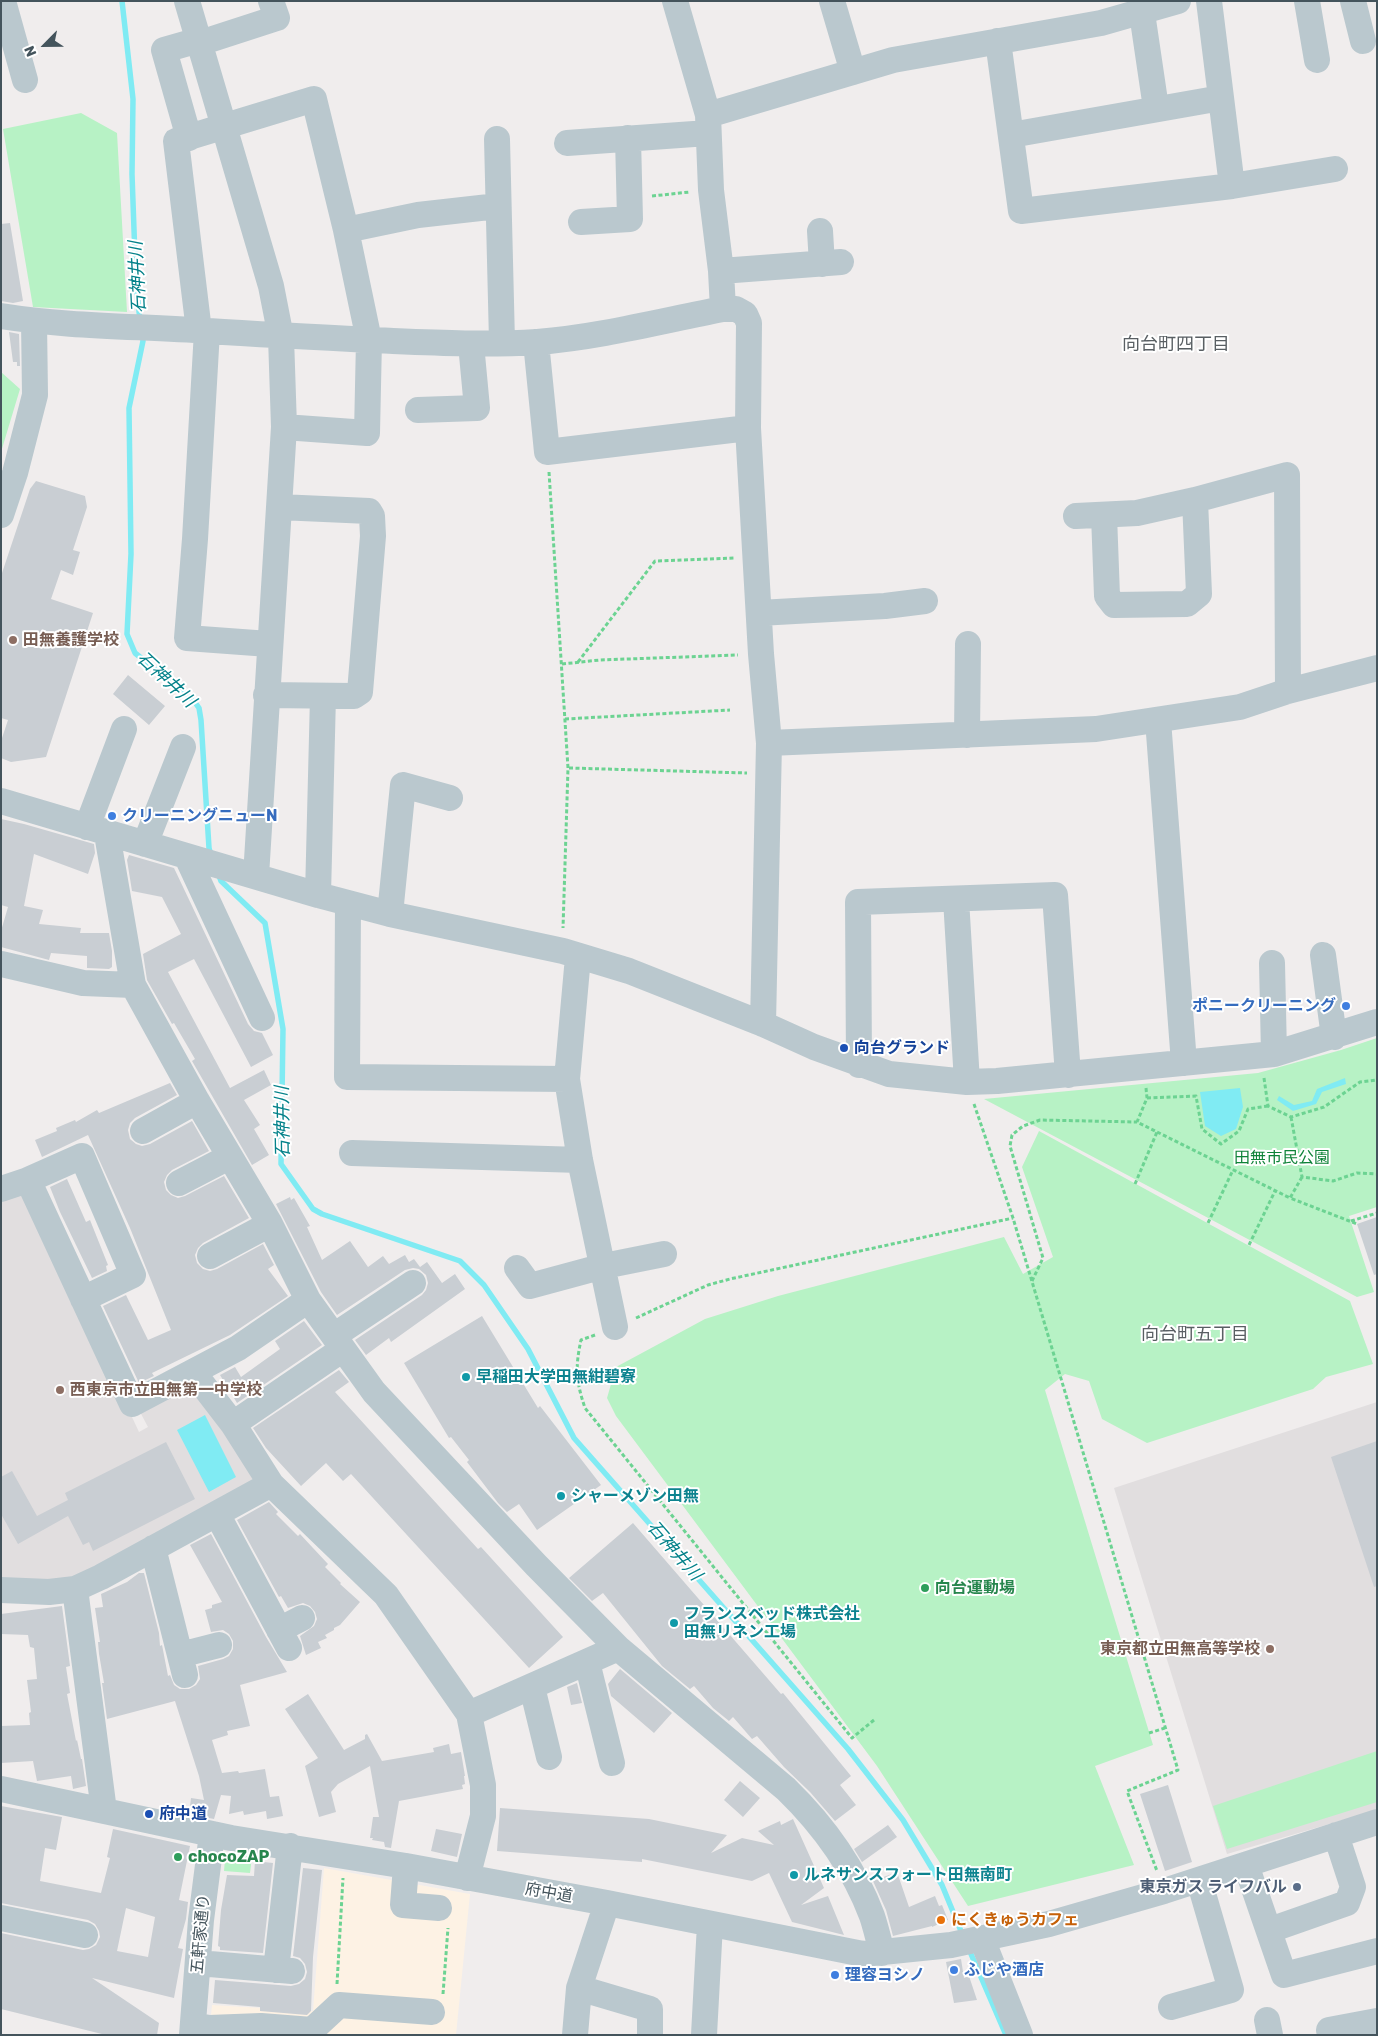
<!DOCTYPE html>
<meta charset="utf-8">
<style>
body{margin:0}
#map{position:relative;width:1378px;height:2036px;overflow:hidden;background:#f0eded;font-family:Rubik,sans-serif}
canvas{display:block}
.frame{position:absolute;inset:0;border:2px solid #44545c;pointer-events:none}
.north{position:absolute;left:20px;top:20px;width:50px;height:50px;-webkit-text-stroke:4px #fff;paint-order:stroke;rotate:247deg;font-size:14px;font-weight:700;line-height:20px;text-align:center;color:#44545c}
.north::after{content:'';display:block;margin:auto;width:18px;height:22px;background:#44545c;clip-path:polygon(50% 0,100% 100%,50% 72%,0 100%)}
</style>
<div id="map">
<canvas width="1378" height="2036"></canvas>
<div class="frame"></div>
<div class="north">N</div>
</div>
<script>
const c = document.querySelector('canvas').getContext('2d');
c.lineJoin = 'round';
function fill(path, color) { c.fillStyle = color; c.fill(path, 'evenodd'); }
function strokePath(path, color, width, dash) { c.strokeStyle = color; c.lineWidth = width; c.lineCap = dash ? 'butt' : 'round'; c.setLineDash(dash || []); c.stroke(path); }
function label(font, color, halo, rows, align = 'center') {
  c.font = font + ' Rubik,"Noto Sans JP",sans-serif'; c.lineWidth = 4; c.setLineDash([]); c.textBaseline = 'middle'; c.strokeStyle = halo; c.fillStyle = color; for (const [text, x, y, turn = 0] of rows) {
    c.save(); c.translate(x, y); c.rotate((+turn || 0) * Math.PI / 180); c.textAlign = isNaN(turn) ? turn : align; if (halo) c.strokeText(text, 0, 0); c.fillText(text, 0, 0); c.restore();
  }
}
fill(new Path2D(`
 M324,1868L470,1894L456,2035H209L212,2005L313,2011Z`), '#fdf2e4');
fill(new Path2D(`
 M21,1193L31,1201L139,1432L148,1427L140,1412L190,1388L258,1473L255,1486L59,1584H1V1200Z
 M1377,1402V1810L1227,1854L1114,1488Z`), '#e1dedf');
fill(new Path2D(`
 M81,113L117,133L127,312L33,307L3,129Z
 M1,372L20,389L1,452Z
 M1377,1038V1207L1349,1216L1374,1292L1357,1297L984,1099L1258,1073L1341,1050Z
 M1039,1131L1350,1301L1373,1364L1326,1377L1313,1389L1147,1443L1102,1419L1089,1381L1065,1374L1045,1390L1153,1745L1095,1766L1134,1865L968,1906L877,1766L616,1416L607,1398L616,1367L705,1319L778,1296L1004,1237L1023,1274L1053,1257L1022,1167Z
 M1377,1751V1802L1227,1849L1213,1806Z
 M232,1853L252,1857L250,1873L224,1871L225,1859Z`), '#b7f2c5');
fill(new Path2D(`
 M1345,1078L1346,1084L1322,1092L1316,1104L1293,1111L1277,1100L1279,1096L1294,1105L1312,1101L1317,1089Z
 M1240,1088L1243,1107L1236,1129L1221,1136L1205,1126L1200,1092Z
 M205,1415L236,1477L209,1492L177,1430Z`), '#80ebf3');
strokePath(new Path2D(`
 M122,1L133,99L132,174L136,285L140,320
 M142,335L143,341L129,408L131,554L127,634L135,653L194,701L199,708L201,720L209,848L211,855
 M218,873L221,881L265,923L283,1029L281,1164L313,1209L322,1214L460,1261L484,1285L528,1349L574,1438L848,1749L903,1820L942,1885L963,1936
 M968,1947L1006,2035`), '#80ebf3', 5.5);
fill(new Path2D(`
 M10,223L23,301L13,303L1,301V224Z
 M9,332L19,334L20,366H17V362H13Z
 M36,481L85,496L87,507L73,550L80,552L73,575L61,570L51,599L93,613L46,757L11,762L1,758V741L8,720L1,718V576L30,489Z
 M128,675L165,706L149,725L113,694Z
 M1,819L24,824L94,844L95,853L88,874L34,854L24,906L43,910L39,924L81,928L80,933H109L112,951V967L109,969L87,968V956L51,953L49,960L1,947V931L8,907L1,905Z
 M129,855L174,868L248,1024L254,1031L262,1033L273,1055L251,1067L194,959L168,972L230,1088L264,1070L271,1085L244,1100L260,1125L254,1129L269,1155L252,1165L192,1061L195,1059L174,1023L172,1024L147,980L143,954L181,934L162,897L132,891L127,860Z
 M170,1083L177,1095L135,1118L130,1123L128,1130L130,1139L136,1144L142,1146L150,1144L192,1121L209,1151L172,1170L167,1175L164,1182L166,1190L171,1195L178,1198L185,1196L224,1176L249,1218L203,1243L198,1248L195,1255L197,1263L203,1269L210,1271L217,1269L263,1244L274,1265L268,1269L288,1296L230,1335L152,1373L154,1376L139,1383L103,1306L126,1295L148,1340L171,1330L130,1228L88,1135L42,1157L35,1140L57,1131L56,1128L75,1120L76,1122L97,1110L99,1113Z
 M67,1179L86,1222L90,1220L108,1265L106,1266L107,1271L92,1278L60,1212L50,1187Z
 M290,1197L291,1200L294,1198L310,1226L307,1227L322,1260L350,1241L368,1267L383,1256L389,1264L405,1255L409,1262L414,1259L420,1267L427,1262L442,1283L455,1274L465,1289L391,1342L389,1338L366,1355L355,1340L422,1295L426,1290L428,1283L426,1275L419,1269L413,1268L405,1270L337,1315L321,1292L276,1204Z
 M1377,1217V1274L1374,1275L1357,1224Z
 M482,1316L538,1408L540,1406L601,1485L537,1530L519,1504L507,1512L498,1503L467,1462L469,1460L451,1437L449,1438L404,1363Z
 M304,1321L322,1345L237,1403L220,1375L235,1367L241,1377L280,1349L275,1341Z
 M339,1370L349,1382L335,1392L478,1549L481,1547L563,1637L529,1668L351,1474L343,1481L326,1463L301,1486L266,1448L253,1428Z
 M1377,1441V1586L1374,1587L1331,1457Z
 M166,1442L195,1499L93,1551L89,1542L83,1545L68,1516L18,1544L1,1514V1477L12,1471L37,1516L68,1500L65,1493Z
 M269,1502L278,1512L276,1514L298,1536L300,1534L313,1548L328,1564L325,1567L341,1583L340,1584L360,1602L340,1625L334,1628V1630L325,1635L327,1638L318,1642L321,1648L306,1655L300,1636L314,1626L317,1619L315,1612L310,1606L303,1603L288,1608L281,1596L279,1597L237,1520Z
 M633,1523L781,1694L783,1693L851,1776L840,1785L856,1805L835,1821L810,1792L784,1767L757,1736L752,1739L733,1717L729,1721L713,1708L694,1686L690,1689L662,1666L603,1593L592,1601L569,1578Z
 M211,1534L266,1637L287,1672L240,1685L250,1726L227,1731L228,1735L212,1740L222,1773L238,1771L239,1773L265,1769L270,1797L279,1796L283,1816L267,1819L266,1811L244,1815L243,1811L229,1814L231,1796L221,1795L214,1819L189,1814L191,1798L204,1800L199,1776L175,1701L107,1719L102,1683H104L99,1654L98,1642H100L95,1608L103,1607L101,1594L127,1582L139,1573H144L159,1633L160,1646L162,1645L163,1650L168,1676L170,1675L174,1685L180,1689H189L196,1685L200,1679L198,1666L223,1659L229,1656L233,1649V1641L229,1634L223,1630L211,1632L205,1610L212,1608V1605L222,1602L190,1545Z
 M62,1606L70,1666L66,1667L70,1693L67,1694L76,1741L77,1740L81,1759H82L86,1786L73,1789L71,1776L37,1781L33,1761L1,1763V1726L30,1725L29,1713L31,1712L27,1680L37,1679L34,1648L30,1647L28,1635L1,1634V1614Z
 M620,1669L672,1713L654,1733L611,1696L608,1684Z
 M577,1683L582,1703L571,1705L567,1687Z
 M308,1694L344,1750L365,1739V1735L367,1734L382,1761L434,1752L433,1748L449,1744L451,1754L461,1752L465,1776H464L465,1784L462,1785L463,1789L399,1801L391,1848L385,1847L384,1842L372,1840L373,1838H370L373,1817H379L370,1766L338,1784L331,1792L336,1812L319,1817L305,1766L318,1758L285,1709Z
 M740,1781L760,1798L743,1817L724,1800Z
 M1168,1785L1192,1862L1165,1871L1140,1794Z
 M1,1806L62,1817L56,1850L45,1848L40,1881L101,1893L110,1858L107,1857L113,1829L190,1846L179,1900L188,1902L186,1919L178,1948L183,1949L174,1998L92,1978L159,2023L157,2035H106L1,2009V1933L83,1950L89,1949L96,1945L100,1937L99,1931L95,1924L88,1920L1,1903ZM126,1908L155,1917L148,1957L117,1951Z
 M500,1808L649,1819L727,1835L711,1853L742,1838L774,1845L758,1831L780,1821L781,1825L793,1819L824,1888L801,1905L828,1896L844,1935L792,1922L769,1873L752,1881L642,1859V1862L497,1851Z
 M888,1825L897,1837L862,1862L854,1849Z
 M436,1829L462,1834L457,1857L431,1851Z
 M255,1861L273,1863L263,1953L220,1950V1947L218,1946L221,1910L227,1875L254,1876Z
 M303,1868L322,1870L313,1957L311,2011L307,2015L260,2011V2007L213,2003L215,1980L291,1986L299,1984L305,1979L307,1972L305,1964L300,1958L293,1956Z
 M897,1872L909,1907L935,1896L939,1906L942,1905L948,1920L932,1927V1926L893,1936L886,1910L873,1881Z
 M961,1959L964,1978L969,1976L977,2000L954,2003L946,1962Z`), '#c9ced3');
strokePath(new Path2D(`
 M652,196L690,192
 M549,472L568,768L563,928
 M578,662L655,561L735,558
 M562,664L600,660L738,655
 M565,719L730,710
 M569,768L747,773
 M1264,1078L1268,1106L1291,1117L1324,1107L1360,1082L1377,1080
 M1146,1088L1147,1098L1137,1122L1290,1198
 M1147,1098L1196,1096L1202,1129L1221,1144L1239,1131L1248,1109L1268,1106
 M974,1104L1013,1218L1178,1770L1127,1791L1157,1871
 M1291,1117L1302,1177L1333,1181L1357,1173L1377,1174
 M1302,1177L1290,1198L1357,1224
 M1135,1184L1157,1132
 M1351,1221L1377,1213
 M1208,1223L1233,1170
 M1249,1245L1275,1191
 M1032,1281L1043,1258L1010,1146L1012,1135L1023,1126L1040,1120L1137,1122
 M636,1318L708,1285L730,1279L1013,1218
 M595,1335L581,1340C575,1368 576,1381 585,1408L852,1738L874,1720
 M578,1384L602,1383
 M1149,1733L1165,1728
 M337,1984L343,1878
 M443,1994L448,1928`), '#6cd392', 3, [4, 2.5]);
strokePath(new Path2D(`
 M3,1L25,80
 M187,1L271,286L281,337L284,427L256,876
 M675,1L708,115L711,190L721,271L723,309
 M832,1L853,72
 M1209,1L1232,186
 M1307,1L1317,60
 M1353,1L1363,41
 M1142,13L1156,108
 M998,41L1021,211L1232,186L1335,169
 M200,43L277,18L271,1
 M708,115L893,60L1101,23L1178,1
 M1011,135L1221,98
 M189,138L164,50L199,40
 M497,139L502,342
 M567,143L708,133
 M581,222L630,219L628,138
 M346,230L418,215L498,206
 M820,231L822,264
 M721,271L841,262
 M1,316C70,327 139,326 208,331C270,335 332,338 393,341C441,343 489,345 537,342C600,337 661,321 723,309H736L745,314L749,323L748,428L761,654L769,743L763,1024
 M199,331L176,141L314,99L346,230L369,340L367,433L284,427
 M207,331L195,539L187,638L269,644
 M536,342L547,452L748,428
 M418,410L477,408L471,344
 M1,515L15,473L35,395L34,321
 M1104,515L1107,596L1114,605L1187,604L1199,594L1195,500
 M1076,516L1137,513L1195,500L1287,475L1288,691
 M759,613L885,606L925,601
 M266,695L354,696L360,692L373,536L372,516L369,511L279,507
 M1158,720L1184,1063
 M967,735L968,644
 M769,743L1096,729L1240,707L1288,691L1377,668
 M1,801L318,895L390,914L563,951L629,971L763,1024L814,1047L889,1074L967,1082L997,1081L1274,1054L1377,1022
 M87,827L124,729
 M107,834L133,985L197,1101L270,1224L308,1300L374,1392L536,1565L618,1648L786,1789C822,1824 854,1868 872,1916C876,1928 879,1941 882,1953
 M145,844L183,747
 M187,857L262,1018
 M318,895L323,696
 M956,899L967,1082
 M348,903L347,1077L567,1079
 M390,914L403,785L450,798
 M1323,955L1334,1037
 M578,957L567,1079L580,1160L615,1327
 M1272,963L1274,1054
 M1,964L83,983L133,985
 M859,1065L858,902L1055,895L1068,1075
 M143,1131L197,1101
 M352,1153L580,1160
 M28,1180L82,1156L133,1275L83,1299
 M179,1183L229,1157
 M1,1189L28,1180L132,1404L238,1348L308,1300
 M210,1256L270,1224
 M517,1268L530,1286L604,1266L664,1254
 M335,1335L413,1283
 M193,1372L233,1424L271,1484L386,1595L469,1714L483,1785V1816L467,1878
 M233,1424L343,1349
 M217,1514L289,1648
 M153,1548L185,1675
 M75,1589L104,1811
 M1,1590L49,1592L75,1589L101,1577L271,1484
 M279,1630L302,1618
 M180,1655L219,1645
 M587,1662L612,1763
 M532,1687L549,1757
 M469,1714L618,1648
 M1,1789L231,1838L406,1866L607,1903L863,1954L951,1945L1049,1924L1164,1891L1377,1822
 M1246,1865L1284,1975L1377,1951
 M406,1866L403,1905L439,1908
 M1,1918L85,1935
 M1270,1930L1347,1903L1353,1887L1336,1835
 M982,1939L1020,2035
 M198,1963L292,1971
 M276,1970L290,1846
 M579,1988L650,2009V2035
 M1171,2007L1231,1990L1199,1880
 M1267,2020L1270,2035
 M193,2025L209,2028L261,2026L312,2030L339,2005L432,2012
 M1329,2030L1377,2021
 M192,2035L201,1920L212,1834
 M575,2035L579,1988L607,1903
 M704,2035L710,1924`), '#bac8ce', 26);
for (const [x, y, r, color] of [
 [13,640,5,"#8d6e63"],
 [112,816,5,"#3f7fe0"],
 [1346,1006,5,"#3f7fe0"],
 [844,1048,5,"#1a4fb4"],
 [466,1377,5,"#0f9aa8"],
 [60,1390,5,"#8d6e63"],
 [561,1496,5,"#0f9aa8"],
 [925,1588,5,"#2e9e5b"],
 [674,1623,5,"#0f9aa8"],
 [1270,1649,5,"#8d6e63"],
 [149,1814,5,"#1a4fb4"],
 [178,1857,5,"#2e9e5b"],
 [794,1875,5,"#0f9aa8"],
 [1297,1887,5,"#5c6f8a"],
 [941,1920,5,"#e8710a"],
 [954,1970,5,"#3f7fe0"],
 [835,1975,5,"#3f7fe0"]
]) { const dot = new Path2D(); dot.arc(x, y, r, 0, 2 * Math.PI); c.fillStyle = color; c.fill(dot); strokePath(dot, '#fff', 2); }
label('bold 16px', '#785e54', '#fff', [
 ["田無養護学校",23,640],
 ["西東京市立田無第一中学校",70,1390],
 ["東京都立田無高等学校",1260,1649,"right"]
], 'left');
label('bold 16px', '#366cbe', '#fff', [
 ["クリーニングニューN",122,816],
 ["ポニークリーニング",1336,1006,"right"],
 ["ふじや酒店",964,1970],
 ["理容ヨシノ",845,1975]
], 'left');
label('bold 16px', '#164399', '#fff', [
 ["向台グランド",854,1048],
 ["府中道",159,1814]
], 'left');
label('16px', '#0f8339', '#fff', [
 ["田無市民公園",1282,1158]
]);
label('bold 16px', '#0d838f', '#fff', [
 ["早稲田大学田無紺碧寮",476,1377],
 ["シャーメゾン田無",571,1496],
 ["フランスベッド株式会社",684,1614],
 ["田無リネン工場",684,1632],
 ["ルネサンスフォート田無南町",804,1875]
], 'left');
label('bold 16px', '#27864d', '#fff', [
 ["向台運動場",935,1588],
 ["chocoZAP",188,1857]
], 'left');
label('bold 16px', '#4e5e75', '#fff', [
 ["東京ガス ライフバル",1287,1887]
], 'right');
label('16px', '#44545c', '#fff', [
 ["府中道",549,1893,10],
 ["五軒家通り",201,1934,-85]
]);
label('bold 16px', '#c56008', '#fff', [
 ["にくきゅうカフェ",951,1920]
], 'left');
label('italic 18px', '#04828a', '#fff', [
 ["石神井川",138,277,-93],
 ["石神井川",166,680,43],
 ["石神井川",283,1122,-91],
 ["石神井川",674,1551,49]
]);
label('18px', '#595f63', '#fff', [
 ["向台町四丁目",1176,345],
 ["向台町五丁目",1195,1335]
]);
</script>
